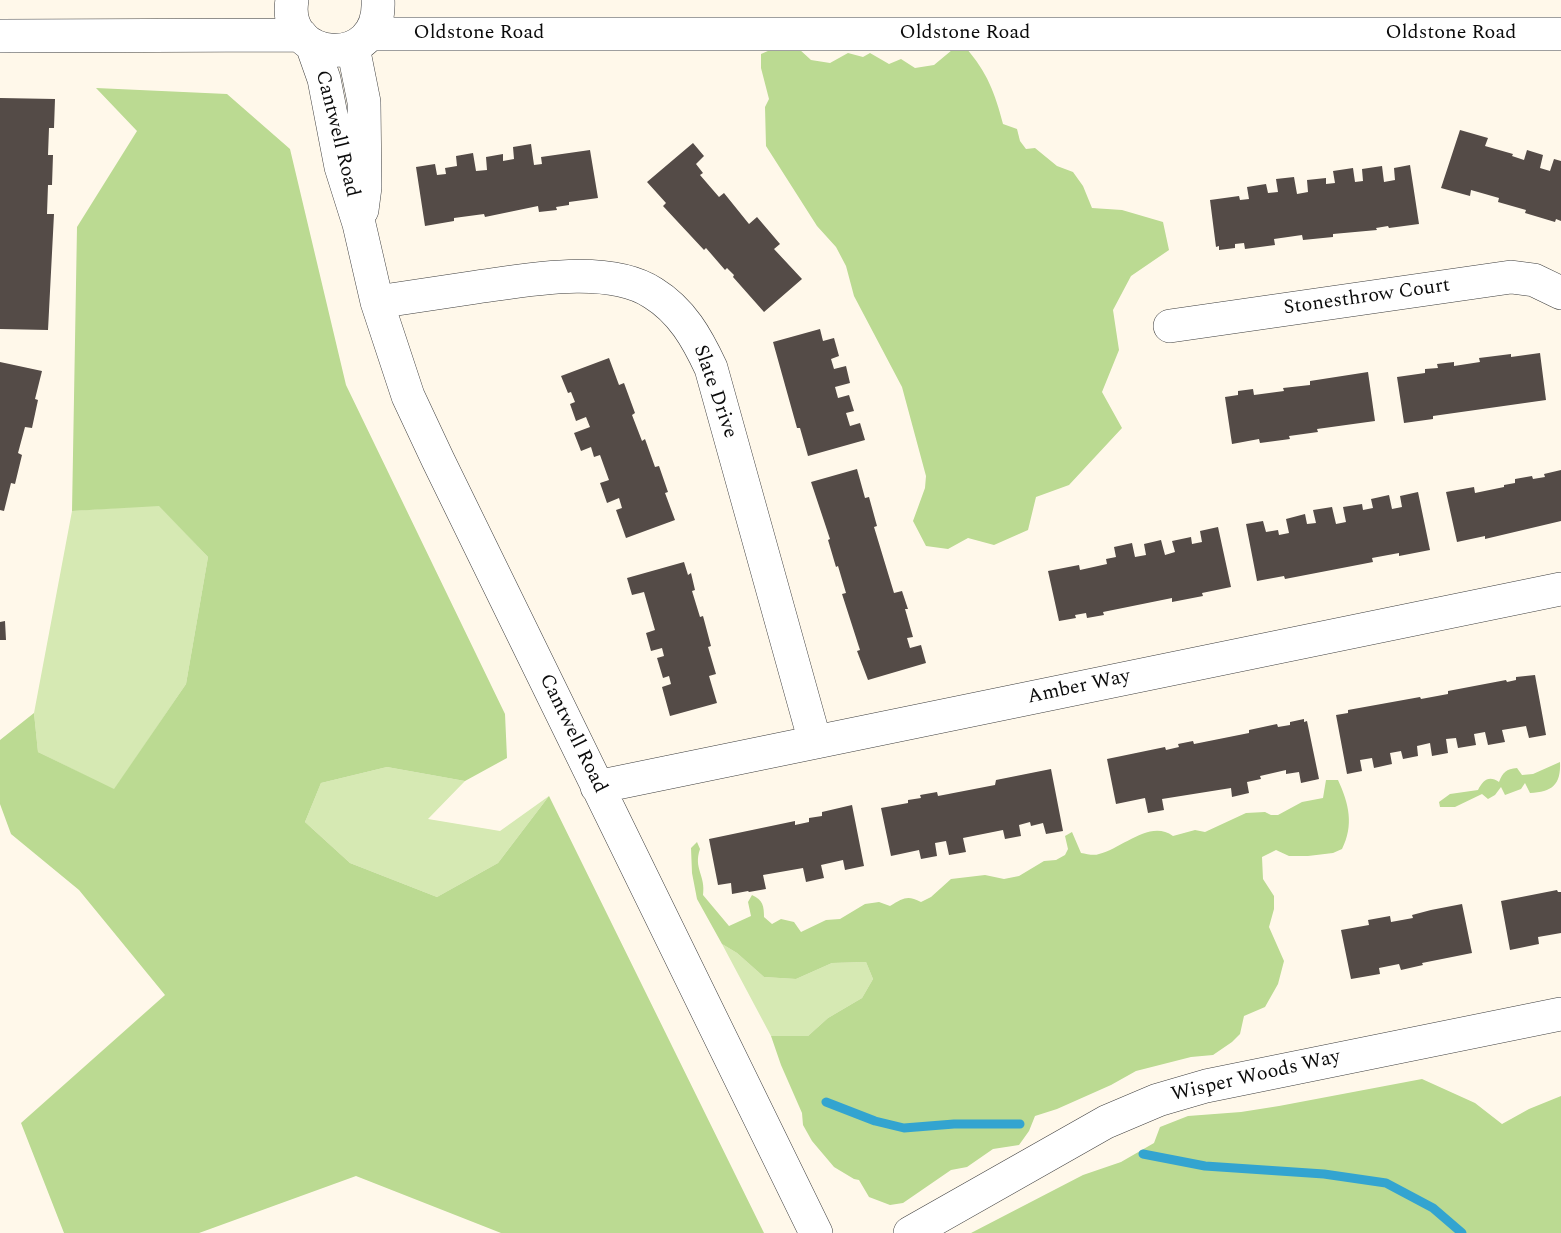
<!DOCTYPE html>
<style>
body{margin:0}
canvas{display:block;background:#fff8ea}
</style>
<canvas width="1561" height="1233"></canvas>
<script>
const c = document.querySelector('canvas').getContext('2d');
c.lineJoin = 'round';
function fill(path, color) { c.fillStyle = color; c.fill(path, 'evenodd'); }
function strokePath(path, color, width, dash) { c.strokeStyle = color; c.lineWidth = width; c.lineCap = dash ? 'butt' : 'round'; c.setLineDash(dash || []); c.stroke(path); }
function label(font, color, halo, rows, align = 'center') {
  c.font = font + ' Spectral,serif'; c.lineWidth = 6; c.setLineDash([]); c.textBaseline = 'middle'; c.strokeStyle = halo; c.fillStyle = color; for (const [text, x, y, turn = 0] of rows) {
    c.save(); c.translate(x, y); c.rotate((+turn || 0) * Math.PI / 180); c.textAlign = isNaN(turn) ? turn : align; if (halo) c.strokeText(text, 0, 0); c.fillText(text, 0, 0); c.restore();
  }
}
fill(new Path2D(`
 M159,505L208,557L186,684L114,790L38,752L34,713L72,511Z
 M387,767L465,781L428,819L500,831L549,796L498,863L437,897L350,863L305,822L321,783Z
 M722,944L737,953L764,977L796,979L832,963L866,962L873,979L862,998L828,1018L808,1036H771Z`), '#d6e9b3');
fill(new Path2D(`
 M777,47L799,49L811,60L830,63L848,53L863,57L870,53L889,64L901,59L915,68L934,65L952,50L966,48C987,72 995,93 1003,124L1017,129L1020,141L1026,149L1035,148L1057,166L1073,172L1083,186L1092,208L1122,210L1163,222L1169,250L1131,276L1113,310L1119,350L1102,392L1122,428L1069,485L1036,497L1028,530L994,545L968,538L948,549L926,546L913,521L925,488L926,476L902,387L854,296L846,266L836,247L817,226L766,146L765,107L769,99L761,68V54Z
 M96,88L227,94L290,149L346,385L505,714L507,758L465,781L387,767L321,783L305,822L350,863L437,897L498,863L549,796L764,1233H501L356,1176L199,1233H64L21,1123L165,995L79,890L11,834L0,804V740L34,713L38,752L114,789L186,684L208,557L159,506L72,511L77,227L137,131Z
 M1560,762C1561,785 1552,792 1530,793L1525,783L1521,789L1505,795L1501,787L1495,795L1488,799L1482,794L1455,807H1440L1439,802L1450,794L1478,790C1483,780 1489,775 1499,782C1503,772 1506,769 1517,768L1522,775L1533,774Z
 M1326,780H1338C1349,804 1354,825 1342,849L1333,853L1308,856H1289L1276,850L1262,857L1263,879L1274,896V909L1269,927L1284,961L1278,984L1265,1007L1244,1016L1240,1034L1232,1042L1213,1055L1191,1057L1136,1071L1111,1085L1057,1109L1035,1116L1029,1131L1019,1145L993,1149L967,1167L951,1170L903,1203L890,1205L869,1197L859,1180L854,1179L834,1167L812,1141L803,1125L802,1113L781,1065L771,1036H808L828,1018L862,998L873,979L866,962L832,963L796,979L764,977L737,953L722,944L697,899L692,873L691,848L697,842L700,849C693,869 706,875 703,895L729,926L751,916L748,902L752,895C763,900 764,906 764,917L772,924L781,919L794,922L801,932L826,920L840,919L865,904L879,902L890,906C904,898 907,895 921,902L931,897L951,879L985,875L1004,879L1019,876L1044,861L1056,860L1065,855L1068,849L1065,836L1072,832L1081,853C1087,854 1094,856 1099,854C1123,848 1150,819 1173,836L1195,830L1205,832L1246,813L1265,812L1271,815H1278L1302,802L1323,798Z
 M1422,1079L1475,1103L1502,1124L1529,1109L1561,1096V1233H971L1083,1175L1121,1162L1154,1143L1160,1127L1188,1116L1241,1112L1279,1106Z`), '#bbda92');
strokePath(new Path2D(`
 M826,1102L875,1121L904,1128L954,1124H1020
 M1143,1154L1205,1166L1324,1174L1386,1183L1433,1208L1462,1233`), '#33a4d0', 9);
fill(new Path2D(`
 M0,98L55,99L54,128H49L48,155H53L52,185H48L47,214H54L48,330L0,329Z
 M1460,130L1488,138L1485,146L1513,154L1512,156L1524,160L1527,150L1543,155L1540,168L1550,171L1554,159L1561,161V221L1556,219L1555,222L1525,213L1526,210L1498,202L1499,198L1471,190L1470,196L1441,188Z
 M693,143L704,156L696,164L703,173L700,175L719,197L724,193L749,224L757,217L780,244L774,249L802,279L764,312L733,277L734,275L727,268L725,270L706,248L704,250L663,206L666,203L647,182Z
 M531,144L534,165L542,164L541,157L590,150L598,198L569,202V205L556,207L557,210L539,212L538,206L485,217L484,214L454,218V221L425,226L416,167L435,164L437,175L446,174L445,168L457,166L456,156L473,153L476,171L487,170L486,157L503,154V161L514,159L513,147Z
 M1410,165L1419,224L1389,228L1388,226L1376,228L1377,230L1333,234V237L1303,240L1302,235L1274,239L1275,245L1245,249L1244,243L1235,244V248L1219,250V246L1216,247L1210,200L1239,196L1240,200L1249,199L1247,187L1266,184L1268,193L1278,192L1276,179L1294,177L1297,194L1308,192L1307,180L1326,178V184L1335,183L1333,171L1353,168L1355,182L1363,181L1362,169L1382,166L1384,182L1395,180L1394,168Z
 M820,329L823,341L834,338L839,356L831,359L834,369L846,366L850,383L835,387L838,398L849,395L854,411L846,413L850,426L860,423L865,440L808,456L800,428H797L773,342Z
 M1540,353L1546,400L1433,416V419L1404,423L1397,377L1425,373V369L1438,368L1437,364L1454,362V366L1480,362L1479,358L1511,354V357Z
 M609,358L619,385L624,383L635,413L632,415L642,441L645,439L655,467L659,466L668,492L665,493L675,520L626,538L616,510L622,508L619,498L607,503L600,483L609,480L600,455L594,457L591,447L581,451L574,433L590,427L586,417L576,421L570,404L575,402L571,392L568,393L561,376Z
 M0,362L42,371L35,399L38,400L32,428L25,427L18,453L22,455L15,484L11,483L4,511L0,510Z
 M1368,372L1375,421L1317,429L1318,432L1289,436L1290,439L1260,443L1259,439L1232,444L1225,397L1238,395V391L1253,389L1254,395L1284,391L1283,388L1310,385V381Z
 M857,469L865,498L869,497L877,526L874,527L894,593L902,591L908,609H905L913,637L907,638L910,648L921,645L926,663L868,680L857,651L860,650L842,594L846,593L838,566L836,567L828,540L830,539L811,482Z
 M1561,470V521L1485,539V536L1457,542L1446,492L1474,487L1475,493L1504,487V485L1515,483V479L1532,476L1533,479L1545,477L1544,474Z
 M1418,492L1430,550L1399,556V553L1372,558L1373,562L1285,579L1284,576L1257,581L1246,524L1263,521L1266,532L1278,530L1279,535L1289,533L1286,519L1305,514L1307,524L1316,523L1313,510L1332,507L1336,524L1346,522L1343,507L1362,504L1363,510L1373,508L1371,499L1389,495L1392,509L1402,507L1400,496Z
 M1218,527L1231,587L1202,593L1203,596L1172,602V598L1103,612L1104,615L1087,618L1086,613L1075,615L1076,618L1059,621L1048,571L1079,565L1080,570L1107,564L1106,559L1116,557L1114,547L1132,543L1135,557L1146,555L1144,544L1161,540L1165,555L1175,552L1172,541L1191,537L1192,544L1202,542L1200,531Z
 M684,562L688,575L691,573L695,590L692,591L700,617L703,616L711,646L708,647L716,674L709,676L717,703L670,716L662,687L671,684L669,676L663,678L657,658L664,656L662,648L651,651L646,633L655,630L644,592L632,595L627,578Z
 M5,621L6,640H0V622Z
 M1535,675L1546,735L1529,738L1526,726L1502,730L1505,742L1488,745L1485,732L1474,734L1476,745L1458,748L1456,738L1446,739L1448,753L1432,756L1430,743L1417,746L1418,756L1403,759L1401,751L1390,753L1392,764L1374,768L1372,758L1360,760L1362,771L1347,774L1336,715L1348,713V710L1420,697L1421,699L1448,694V691L1506,680L1507,682L1516,680V677Z
 M1304,719V722L1307,721L1319,779L1301,783L1299,772L1286,774V770L1260,776L1261,779L1247,782L1249,793L1232,797L1231,788L1162,799L1164,810L1148,813L1145,798L1116,804L1107,759L1165,747L1166,750L1179,747L1178,744L1193,741L1194,744L1249,733V730L1277,724L1278,727L1290,725V722Z
 M1051,769L1063,831L1046,834L1043,823L1031,826L1030,822L1019,825L1021,836L1005,839L1003,830L963,838L966,852L949,855L946,841L935,843L937,856L921,859L919,850L891,856L881,808L908,803V800L921,798L920,795L937,792L938,796L995,785L996,780Z
 M852,805L864,866L845,870L843,860L821,865L824,878L806,882L803,868L763,875L766,889L749,892L748,891L732,894L731,883L718,885L709,839L795,821V825L809,822V818L822,816V812Z
 M1557,890L1558,892H1561V933L1538,937L1539,944L1510,950L1501,901Z
 M1462,904L1472,953L1422,963L1423,965L1401,970L1399,964L1379,968L1380,974L1351,979L1341,930L1369,925L1368,920L1390,916L1391,922L1413,918L1412,915L1431,910Z`), '#544b47');
const street = new Path2D(`
 M292,0C281,62 382,72 378,0
 M369,34H1561
 M0,36L301,35
 M312,45L324,79L341,167L359,224L377,302L408,396L438,460L816,1233
 M353,47L364,102L365,187L362,210
 M377,302C411,297 444,292 477,287C527,280 609,264 653,293C682,311 697,338 711,368L815,742
 M1170,326L1511,277L1534,280L1561,293
 M597,787L1561,589
 M910,1233L1106,1122L1158,1100L1206,1086L1561,1014`);
strokePath(street, '#3e3e3e', 34);
strokePath(street, '#fff', 33);
label('20px', '#0b0b0b', '#fff', [
 ["Oldstone Road",479,34],
 ["Oldstone Road",965,34],
 ["Oldstone Road",1451,34],
 ["Cantwell Road",336,134,76],
 ["Stonesthrow Court",1367,298,-8],
 ["Slate Drive",714,392,71],
 ["Amber Way",1079,688,-12],
 ["Cantwell Road",572,734,64],
 ["Wisper Woods Way",1256,1077,-13]
]);
</script>
